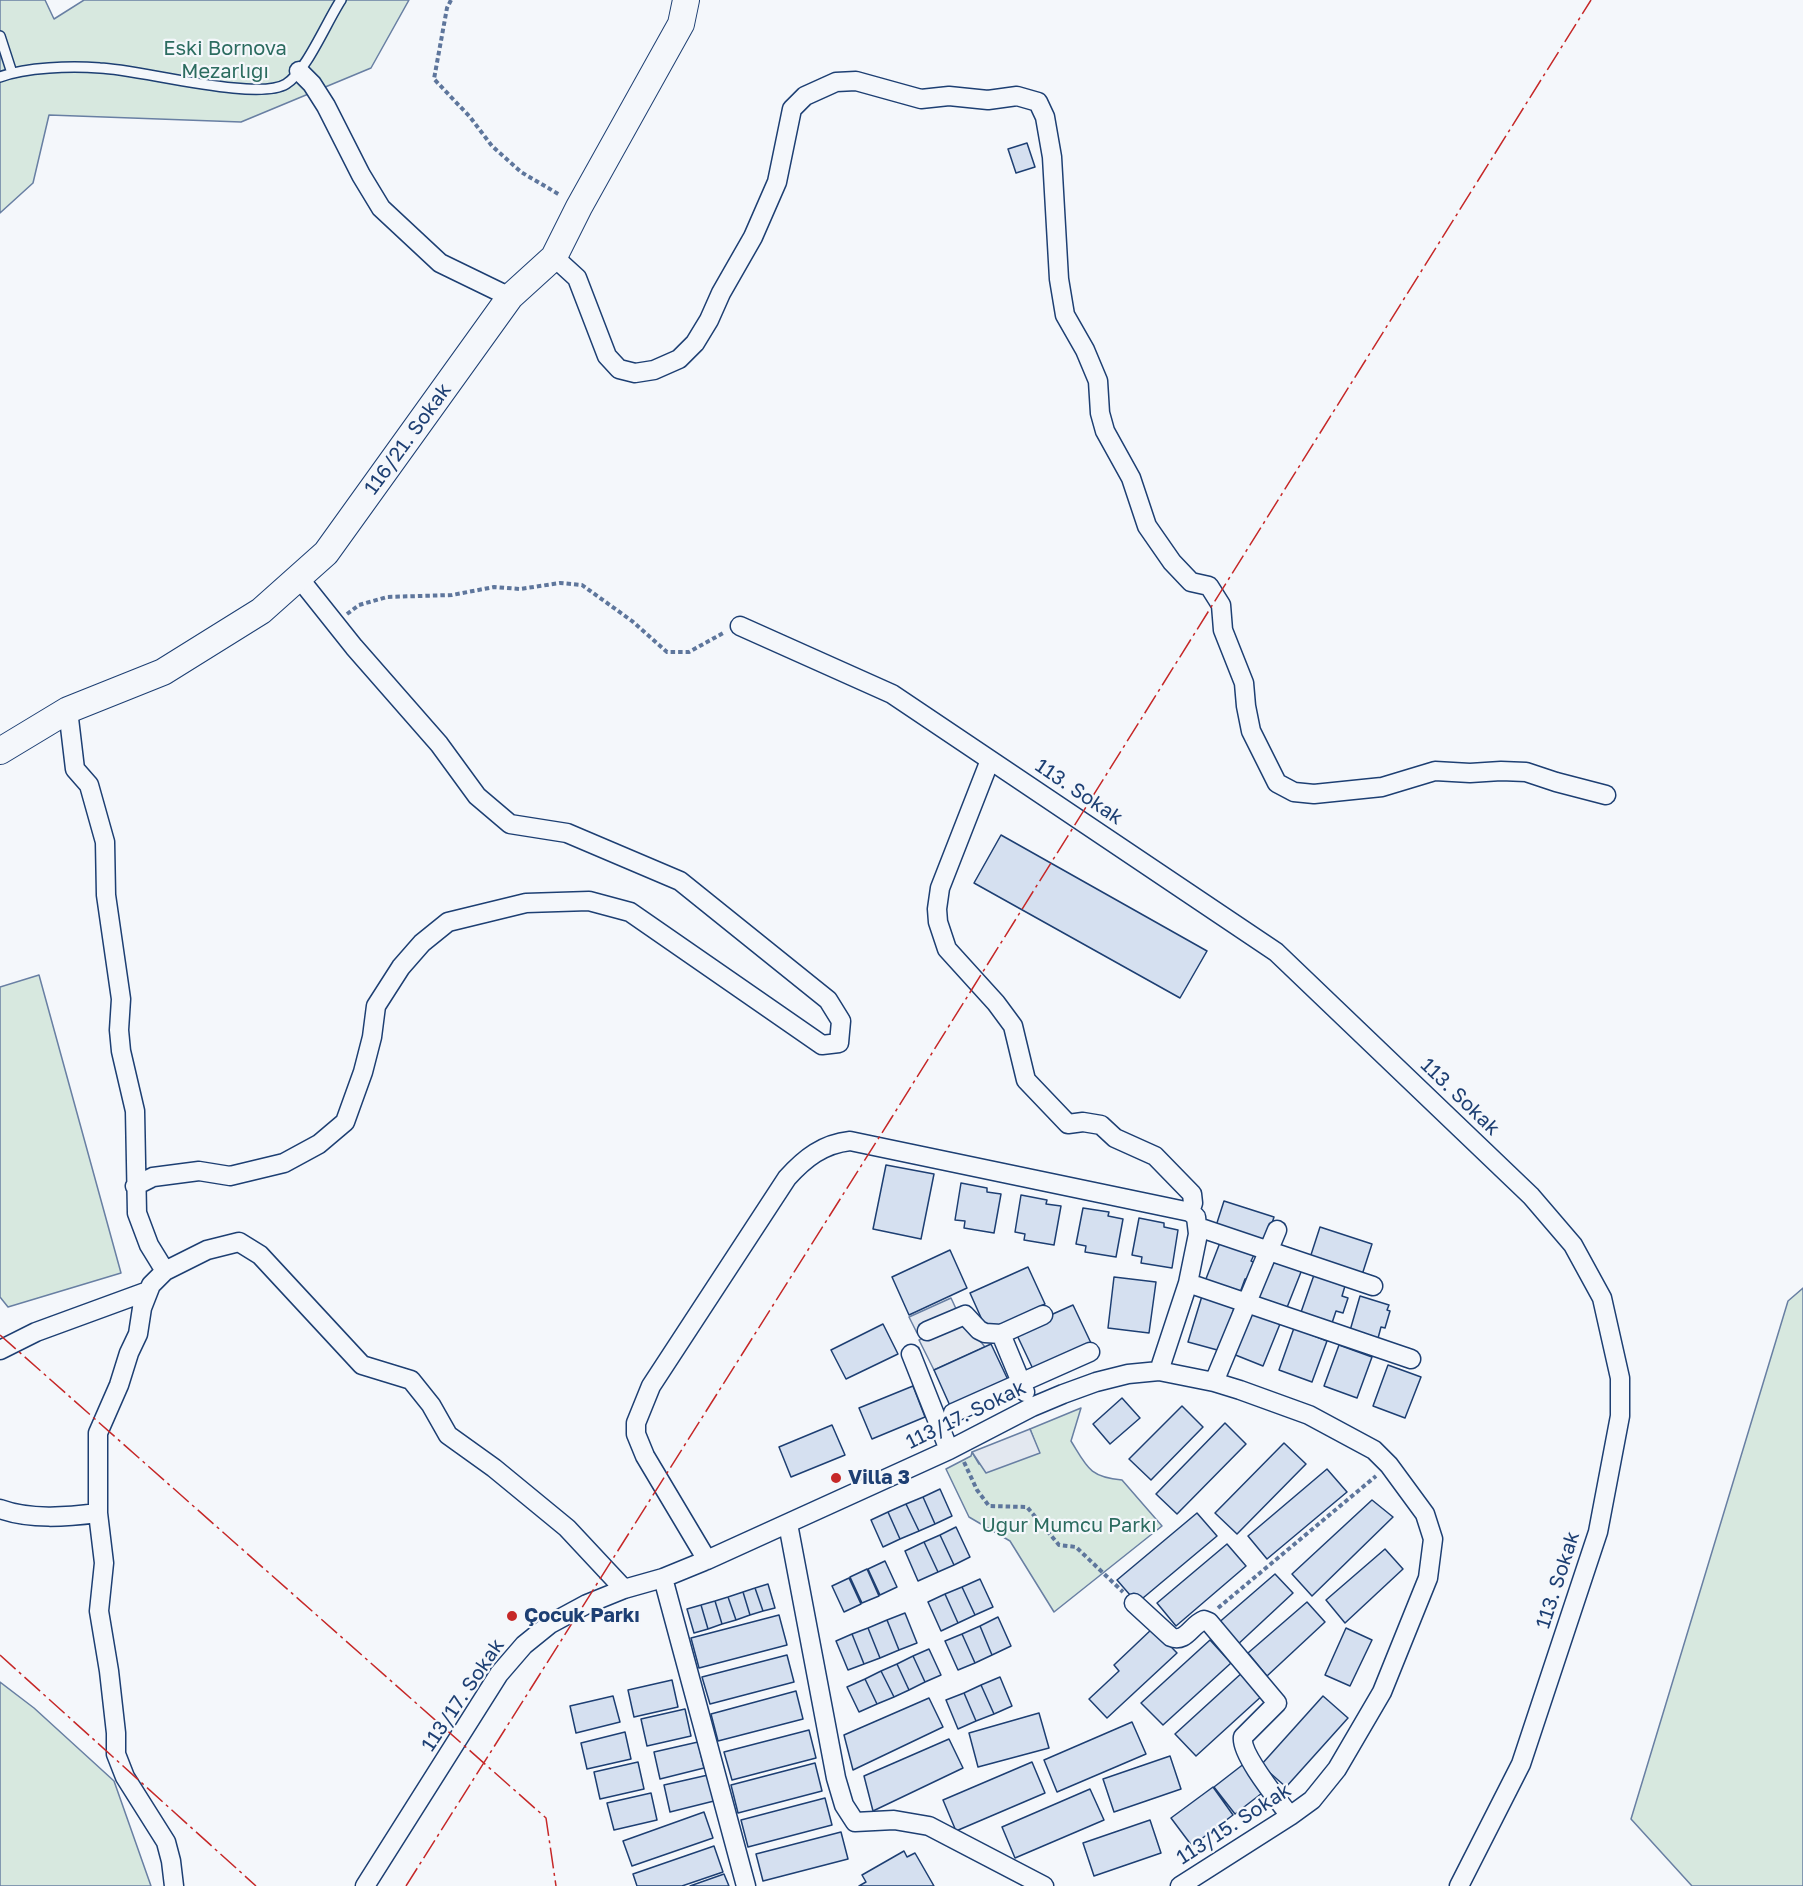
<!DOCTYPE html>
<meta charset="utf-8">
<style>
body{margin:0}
canvas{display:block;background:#f4f7fb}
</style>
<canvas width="1803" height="1886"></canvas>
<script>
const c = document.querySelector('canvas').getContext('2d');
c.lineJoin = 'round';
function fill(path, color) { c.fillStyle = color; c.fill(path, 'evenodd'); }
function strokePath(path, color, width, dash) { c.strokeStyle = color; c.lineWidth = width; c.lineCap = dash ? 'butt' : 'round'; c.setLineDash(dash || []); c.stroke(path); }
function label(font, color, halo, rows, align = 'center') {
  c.font = font + ' "Golos Text",sans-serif'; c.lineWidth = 4.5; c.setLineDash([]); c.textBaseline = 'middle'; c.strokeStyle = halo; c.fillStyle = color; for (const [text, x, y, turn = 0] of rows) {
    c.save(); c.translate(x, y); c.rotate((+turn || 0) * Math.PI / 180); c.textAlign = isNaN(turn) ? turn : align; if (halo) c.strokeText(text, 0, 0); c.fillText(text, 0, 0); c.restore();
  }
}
const green = new Path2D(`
 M0,0H45L54,19L84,0H409L371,68L241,122L49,115L33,183L0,213Z
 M39,975L121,1273L8,1307L0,1297V987Z
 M1803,1288V1886H1692L1631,1819L1788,1301Z
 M1081,1408L1071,1441C1087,1467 1089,1477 1122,1480L1162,1526L1054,1612L1010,1541L969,1517L946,1469L971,1456L972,1452L979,1464L1039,1453L1030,1429Z
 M0,1682L34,1708L114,1781L151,1886H0Z`);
fill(green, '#d7e8df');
strokePath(green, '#687fa3', 1.5);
const parking = new Path2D(`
 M951,1298L958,1313L917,1333L909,1317Z
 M964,1321L985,1347L934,1370L919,1340Z
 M1030,1429L1040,1453L986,1473L972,1452Z`);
fill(parking, '#e3e8f0');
strokePath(parking, '#687fa3', 1.5);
const building = new Path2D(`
 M1027,143L1035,167L1016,173L1008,149Z
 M1001,835L1207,951L1180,998L974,883Z
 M886,1165L934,1174L921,1239L873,1229Z
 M961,1183L987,1188V1192L1001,1194L994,1233L964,1228L965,1221L955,1220Z
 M1021,1195L1047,1200L1046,1204L1061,1206L1054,1245L1024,1240L1025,1234L1015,1232Z
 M1224,1201L1274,1217L1265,1245L1215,1229Z
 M1083,1208L1109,1212L1108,1216L1123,1219L1116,1257L1085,1252L1086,1246L1076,1244Z
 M1139,1218L1164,1223V1227L1178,1230L1172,1268L1141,1263L1142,1257L1132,1255Z
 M1320,1227L1372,1244L1361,1278L1309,1261Z
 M1221,1240L1255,1253L1251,1261L1256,1263L1250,1278L1245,1279L1238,1298L1204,1284Z
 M950,1250L967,1288L909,1315L892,1277Z
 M1273,1256L1303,1267L1286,1310L1256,1298Z
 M1028,1267L1045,1304L987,1331L970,1293Z
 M1314,1275L1345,1286L1342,1296L1348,1298L1343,1313L1336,1311L1331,1326L1300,1315Z
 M1114,1277L1156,1282L1149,1333L1108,1328Z
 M1202,1296L1235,1305L1221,1351L1188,1342Z
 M1360,1296L1389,1305L1387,1310L1390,1311L1385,1328L1381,1327L1377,1342L1349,1334Z
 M1073,1305L1091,1343L1033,1369L1015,1331Z
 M1250,1312L1280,1324L1263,1366L1233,1354Z
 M883,1324L898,1354L846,1379L831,1350Z
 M1294,1328L1327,1341L1312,1382L1279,1370Z
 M991,1344L1009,1382L951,1408L934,1370Z
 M1339,1345L1372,1357L1357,1398L1324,1386Z
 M1388,1365L1421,1377L1405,1418L1373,1406Z
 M913,1386L925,1417L872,1439L859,1408Z
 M1122,1398L1140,1418L1110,1444L1093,1424Z
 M1182,1406L1203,1427L1151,1480L1129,1459Z
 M1225,1423L1246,1444L1177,1514L1156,1494Z
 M832,1425L845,1455L791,1477L779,1447Z
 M1284,1443L1306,1464L1237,1534L1215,1513Z
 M1327,1469L1347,1492L1267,1559L1248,1536Z
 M940,1489L952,1516L935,1524L923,1497Z
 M923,1497L935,1524L919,1531L906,1504Z
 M1372,1500L1393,1517L1312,1596L1292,1574Z
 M906,1504L919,1531L900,1539L888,1512Z
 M888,1512L900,1539L883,1547L871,1520Z
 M1197,1513L1217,1536L1137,1603L1117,1580Z
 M956,1527L970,1557L954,1565L940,1535Z
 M940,1535L954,1565L938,1572L924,1542Z
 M924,1542L938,1572L918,1581L905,1551Z
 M1227,1544L1246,1566L1176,1626L1157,1603Z
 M1385,1549L1403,1569L1345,1623L1326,1600Z
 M885,1561L897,1587L880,1595L868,1569Z
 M867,1569L879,1596L862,1603L850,1577Z
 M1275,1574L1293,1593L1235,1647L1216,1625Z
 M849,1578L861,1604L844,1612L832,1586Z
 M980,1579L993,1607L975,1615L962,1587Z
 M768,1584L775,1608L763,1611L755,1588Z
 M962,1587L975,1615L958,1623L945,1594Z
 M755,1588L763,1611L750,1615L743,1592Z
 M743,1592L750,1615L736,1620L728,1597Z
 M945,1594L958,1623L941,1631L928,1602Z
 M728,1597L736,1620L722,1624L715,1601Z
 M715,1601L722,1624L708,1629L701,1605Z
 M1307,1602L1325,1622L1267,1676L1248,1653Z
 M701,1605L708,1629L694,1633L687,1609Z
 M905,1613L917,1643L899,1650L887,1620Z
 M779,1615L787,1645L699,1668L691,1638Z
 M998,1617L1011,1646L992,1655L980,1626Z
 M887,1620L899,1650L880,1658L868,1628Z
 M980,1626L992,1655L975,1663L962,1634Z
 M868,1628L880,1658L864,1664L852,1634Z
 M1153,1628L1177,1653L1107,1718L1089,1699L1119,1671L1114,1665Z
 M1346,1628L1372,1640L1350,1686L1325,1675Z
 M852,1634L864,1664L848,1670L836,1641Z
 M962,1634L975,1663L958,1670L945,1641Z
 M1210,1640L1231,1663L1163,1725L1141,1703Z
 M929,1649L941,1675L925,1682L913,1656Z
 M787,1655L794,1682L710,1704L702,1677Z
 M913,1656L925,1682L909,1690L897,1664Z
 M897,1664L909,1690L894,1697L881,1671Z
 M881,1671L894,1697L877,1704L865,1679Z
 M1244,1671L1264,1694L1196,1756L1175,1734Z
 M1000,1677L1012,1706L994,1714L981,1685Z
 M865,1679L877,1704L859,1712L847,1687Z
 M672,1680L678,1707L634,1717L628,1690Z
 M981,1685L994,1714L976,1721L964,1693Z
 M796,1691L803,1719L718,1741L711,1714Z
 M964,1693L976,1721L958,1729L946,1700Z
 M613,1696L620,1722L576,1733L570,1706Z
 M1323,1696L1348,1718L1286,1787L1261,1765Z
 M929,1698L943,1727L853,1770L844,1735Z
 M685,1709L691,1736L647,1746L641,1719Z
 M1039,1713L1049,1748L978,1767L969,1733Z
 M1132,1722L1146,1754L1057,1792L1044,1760Z
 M809,1730L816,1758L732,1780L724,1752Z
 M625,1732L631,1759L587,1769L581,1743Z
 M949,1739L963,1768L873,1811L864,1776Z
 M698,1742L704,1768L660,1779L654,1752Z
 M1170,1756L1181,1789L1114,1812L1103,1779Z
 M638,1762L644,1789L600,1799L594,1772Z
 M1032,1762L1045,1793L956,1831L943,1800Z
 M815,1763L822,1791L738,1813L731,1785Z
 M1245,1763L1266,1790L1235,1814L1214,1787Z
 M708,1775L714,1801L670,1812L664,1785Z
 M1213,1787L1233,1815L1192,1846L1171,1818Z
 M1090,1789L1104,1820L1015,1858L1002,1827Z
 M651,1793L657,1820L614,1830L607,1803Z
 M825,1798L832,1825L748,1847L741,1820Z
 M704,1812L713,1838L632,1866L623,1841Z
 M1150,1820L1161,1853L1094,1876L1083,1843Z
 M841,1832L848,1859L763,1881L756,1854Z
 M714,1846L723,1872L682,1886H637L633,1874Z
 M904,1851L907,1857L915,1853L934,1886H859L866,1882L862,1875Z
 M724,1874L729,1886H690Z`);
fill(building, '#d5e0f0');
strokePath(building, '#1d3f73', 1.5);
const lane = new Path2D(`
 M0,36L12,73
 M0,77C26,67 71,66 100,68C138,69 257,102 286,84C306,72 327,21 341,0`);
const street = new Path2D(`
 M299,71L312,84L326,106L361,175L381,208L440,263L510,297
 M554,257L577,278L607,356L619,369L635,373L654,370L679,359L695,343L709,320L721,293L753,237L777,182L792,109L805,96L836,82L856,81L921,99L949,96L988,100L1017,96L1038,102L1045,117L1052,157L1059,279L1065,315L1085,350L1098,381L1100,413L1105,431L1131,478L1147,526L1172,562L1191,582L1209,586L1221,605L1223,630L1244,683L1246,706L1251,731L1277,783L1294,792L1314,794L1382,787L1435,771L1470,773L1501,771L1526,772L1556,782L1606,795
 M740,626L892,694L1276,952L1531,1196L1573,1245L1602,1298L1620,1378V1416L1598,1532L1521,1764L1459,1886
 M68,710L75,769L89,785L105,842L106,895L121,999L119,1030L121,1051L135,1111L137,1213L149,1245L165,1271
 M990,760L940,888L937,909L938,922L947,949L996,1003L1013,1026L1026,1080L1068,1124L1083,1122L1101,1125L1115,1138L1155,1156L1192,1194L1193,1203L1190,1212
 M135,1186L153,1177L199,1171L230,1176L284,1163L319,1144L345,1122L363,1072L372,1037L376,1006L401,967L422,943L448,922L526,903L589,901L630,912L822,1045L839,1043L841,1021L828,1000L680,881L567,833L510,824L477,796L439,744L354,647L299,578
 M1198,1227L1373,1286
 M1188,1283L1411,1359
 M927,1331L965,1315L979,1330L985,1333L1001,1334
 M0,1350L36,1332L148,1291
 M911,1354L949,1450
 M1214,1382L1277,1230
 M1025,1392L1001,1334L1043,1315
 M953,1413L1090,1352
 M0,1509C30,1520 67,1517 98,1513
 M788,1524L836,1778L844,1805L855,1822L894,1820L929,1826L1044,1886
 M707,1560L645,1456L636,1434V1423L651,1386L787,1178C805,1158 823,1144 850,1141L1190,1212L1196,1217L1198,1234L1188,1283L1159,1371
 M663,1578L746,1886
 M1134,1603L1171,1637C1186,1643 1191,1625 1204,1620L1209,1622L1277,1703L1243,1737C1240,1754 1279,1801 1290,1816
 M174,1886L171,1861L166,1842L125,1777L116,1754V1733L109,1671L99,1611L104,1563L98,1513V1433L119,1385L129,1353L138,1334L142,1308L151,1285L165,1271L207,1250L239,1242L260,1255L362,1365L411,1380L431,1405L448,1435L494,1468L567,1528L624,1589
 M365,1886L499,1674L524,1645L550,1624L587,1604L624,1589L663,1578L707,1560L949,1450L1032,1407L1063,1394L1096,1382L1128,1374L1159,1371L1214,1382L1240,1390L1309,1415L1374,1450L1389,1465L1425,1514L1433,1539L1428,1578L1382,1692L1337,1769L1312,1800L1290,1816L1180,1886`);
const secondary = new Path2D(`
 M0,751L68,710L163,672L261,611L326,553L510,297L554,257L579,207L681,24L686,0`);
strokePath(lane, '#1d3f73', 12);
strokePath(street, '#1d3f73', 21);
strokePath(secondary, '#1d3f73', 28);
strokePath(new Path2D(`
 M451,0L447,8L434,79L470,117L492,146L521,172L560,195
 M347,614L359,605L387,597L452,595L494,587L520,589L560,583L582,585L632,621L667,652H689L725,632
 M964,1462L977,1490L989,1506L1027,1507L1059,1545L1076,1547L1123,1592
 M1218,1608L1376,1476`), '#5e769c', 4, [4.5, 3]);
strokePath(lane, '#f4f7fb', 9);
strokePath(street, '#f4f7fb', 18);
strokePath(secondary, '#f4f7fb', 26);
strokePath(new Path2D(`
 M0,1335L546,1818L556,1886
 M0,1655L256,1886
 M406,1886L892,1117L1591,0`), '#c62828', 1.5, [21, 4.5, 3, 4.5]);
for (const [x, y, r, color] of [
 [836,1478,6,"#c62828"],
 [512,1616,6,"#c62828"]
]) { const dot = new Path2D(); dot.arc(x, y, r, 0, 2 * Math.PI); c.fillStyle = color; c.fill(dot); strokePath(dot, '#f4f7fb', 2); }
label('20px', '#2c6c60', '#f4f7fb', [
 ["Eski Bornova",225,49],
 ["Mezarlığı",225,72],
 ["Uğur Mumcu Parkı",1069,1526]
]);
label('20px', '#1d3f73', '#f4f7fb', [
 ["116/21. Sokak",408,439,-54],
 ["113. Sokak",1079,792,34],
 ["113. Sokak",1460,1097,44],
 ["113/17. Sokak",966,1415,-26],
 ["113. Sokak",1558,1580,-72],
 ["113/17. Sokak",463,1695,-56],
 ["113/15. Sokak",1234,1824,-33]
]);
label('bold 20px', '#1d3f73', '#f4f7fb', [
 ["Villa 3",848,1478],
 ["Çocuk Parkı",524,1616]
], 'left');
</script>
